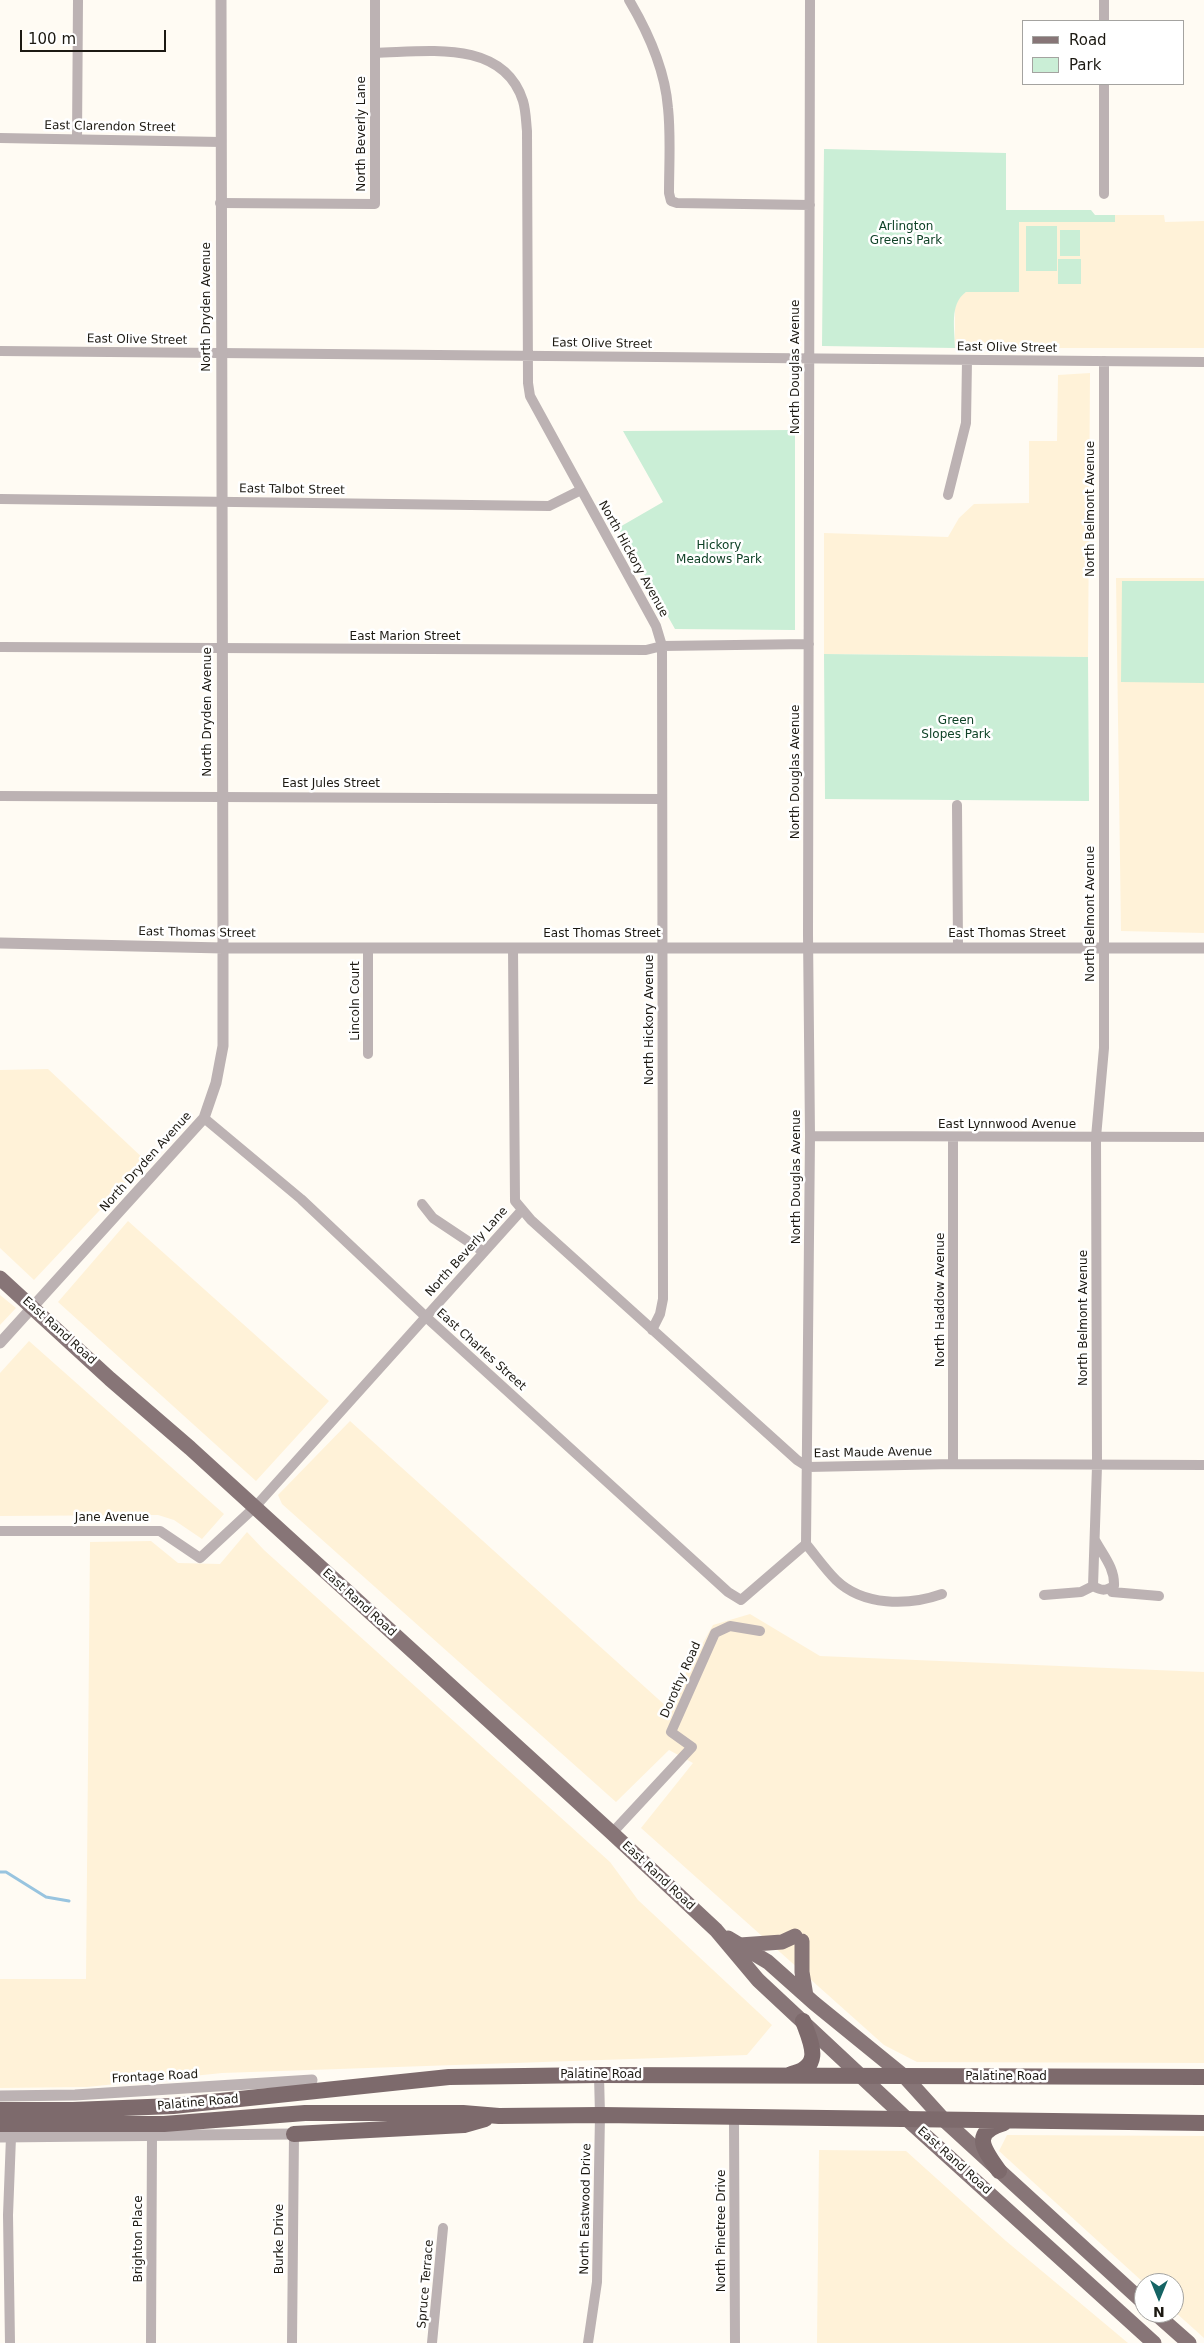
<!DOCTYPE html>
<style>
body{margin:0}
#map{position:relative;width:1204px;height:2343px;overflow:hidden;background:#fffbf3;font-family:"DejaVu Sans",sans-serif}
canvas{display:block}
.legend{position:absolute;left:1022px;top:20px;width:162px;height:65px;box-sizing:border-box;background:#fff;border:1px solid #a4a3a0;margin:0;padding:6px 9px;list-style:none;font-size:15px;color:#1c1912}
.legend li{display:flex;align-items:center;gap:10px;height:25px}
.legend b{width:25px;border:1px solid #a4a3a0}
.north{position:absolute;left:1134px;top:2273px;width:50px;height:50px;box-sizing:border-box;background:#fff;border:1px solid #a4a3a0;border-radius:50%;rotate:180deg;font-size:14px;font-weight:700;line-height:20px;text-align:center;color:#1c1912}
.north::after{content:'';display:block;margin:auto;width:18px;height:22px;background:#156464;clip-path:polygon(50% 0,100% 100%,50% 72%,0 100%)}
.scale{position:absolute;left:20px;top:30px;width:146px;height:22px;box-sizing:border-box;border:2px solid #1c1912;border-top:0;padding-left:6px;font-size:15px;line-height:18px;white-space:nowrap;color:#1c1912;-webkit-text-stroke:4px #fff;paint-order:stroke}
</style>
<div id="map">
<canvas width="1204" height="2343"></canvas>
<ul class="legend">
<li><b style="height:6px;background:#877577"></b>Road</li>
<li><b style="height:14px;background:#caeed6"></b>Park</li>
</ul>
<div class="north">N</div>
<div class="scale">100 m</div>
</div>
<script>
const c = document.querySelector('canvas').getContext('2d');
c.lineJoin = 'round';
function fill(path, color) { c.fillStyle = color; c.fill(path, 'evenodd'); }
function strokePath(path, color, width, dash) { c.strokeStyle = color; c.lineWidth = width; c.lineCap = dash ? 'butt' : 'round'; c.setLineDash(dash || []); c.stroke(path); }
function label(font, color, halo, rows, align = 'center') {
  c.font = font + ' "DejaVu Sans",sans-serif'; c.lineWidth = 5; c.setLineDash([]); c.textBaseline = 'middle'; c.strokeStyle = halo; c.fillStyle = color; for (const [text, x, y, turn = 0] of rows) {
    c.save(); c.translate(x, y); c.rotate((+turn || 0) * Math.PI / 180); c.textAlign = isNaN(turn) ? turn : align; if (halo) c.strokeText(text, 0, 0); c.fillText(text, 0, 0); c.restore();
  }
}
fill(new Path2D(`
 M1115,215H1164L1165,222L1204,221V348H955V308L959,297L966,292H1019V222H1115Z
 M1090,373L1088,657L824,654V533L948,537L959,518L974,504L1029,503V441H1057L1058,375Z
 M1116,578H1204V933L1121,931Z
 M48,1069L146,1161L34,1280L0,1248V1070Z
 M128,1221L329,1401L256,1481L58,1302Z
 M0,1295L16,1308L0,1325Z
 M29,1341L224,1514L202,1539L174,1520L158,1515L0,1516V1373Z
 M350,1421L667,1707L713,1625L750,1614L820,1656L1204,1672V2063L917,2062L884,2045L641,1828L693,1763L669,1750L616,1802L282,1504L278,1495Z
 M247,1532L264,1550L610,1862L638,1900L772,2025L747,2055L222,2073L87,2087L0,2088V1979H86L90,1542L151,1541L178,1563L220,1564Z
 M1007,2135L1204,2136V2338L1174,2311V2283H1144L999,2151Z
 M819,2150L906,2151L1006,2241L1128,2343H817Z`), '#fff2d8');
fill(new Path2D(`
 M824,149L1006,153V210H1091L1095,215H1115V222H1019V292H966C949,304 955,329 955,348L822,346Z
 M1026,226H1057V271H1026Z
 M1060,230H1080V256H1060Z
 M1058,259H1081V284H1058Z
 M795,430V630L675,629L618,528L663,502L623,431Z
 M1122,581H1204V683L1121,682Z
 M824,654L1088,657L1089,801L825,799Z`), '#caeed6');
strokePath(new Path2D(`
 M0,1872H6L46,1897L69,1901`), '#98c4df', 3);
strokePath(new Path2D(`
 M629,0C648,32 665,70 668,108C671,136 669,165 669,193L671,201L677,203L810,205
 M1104,0V21
 M375,53C425,52 503,38 523,101C526,111 526,122 527,131L528,383L530,396L656,626L662,646L663,1299L660,1314L652,1330
 M1104,84V194
 M0,138L221,142
 M77,139L78,0
 M220,203L375,204V0
 M0,351L1204,362
 M948,495L966,423L967,360
 M0,499L549,506L581,490
 M0,647L646,650L662,646L809,644
 M0,796L662,799
 M957,805L958,948
 M368,948V1054
 M513,948L515,1201L531,1220L797,1460L808,1467L953,1464L1204,1465
 M204,1118L301,1199L425,1316L728,1592L741,1600L806,1544
 M810,1136L1204,1137
 M953,1137V1464
 M422,1204L433,1218L484,1252
 M0,1531H160L200,1558L255,1507L521,1211
 M1095,1540C1103,1555 1115,1568 1114,1586C1105,1591 1102,1591 1093,1586L1097,1466L1096,1137L1104,1048V361
 M806,1544L810,1136L808,934L810,0
 M806,1544C816,1556 825,1569 836,1580C863,1606 908,1606 942,1594
 M1110,1588L1112,1592L1159,1596
 M1044,1595L1081,1592L1093,1586
 M612,1833L692,1747L671,1732L715,1633L730,1626L760,1631
 M734,2119L735,2343
 M10,2343L8,2215L11,2137
 M151,2343L152,2136
 M292,2343L294,2134
 M432,2343L443,2228
 M588,2343L597,2282L600,2115L599,2075`), '#bcb2b3', 10);
strokePath(new Path2D(`
 M0,943L223,948H1204
 M0,1343L204,1118L216,1083L223,1046V948L221,0
 M0,2096L75,2095L312,2080
 M0,2137L294,2134`), '#bcb2b3', 11);
strokePath(new Path2D(`
 M0,1278L110,1379L190,1448L612,1833L716,1930L758,1980L909,2121L1154,2343
 M728,1938L768,1962L814,2003L905,2077L944,2120L1144,2303
 M802,1941V1972L806,1996
 M740,1945L782,1942L795,1936
 M1155,2313L1189,2343`), '#877577', 15);
strokePath(new Path2D(`
 M791,2074C824,2067 811,2043 803,2021
 M0,2110H73L173,2106L449,2077L599,2075L1204,2077
 M0,2124H164L305,2113H463L499,2116L600,2115L1204,2123
 M294,2134L464,2125L485,2119
 M999,2171C984,2149 970,2133 1004,2123`), '#7d6a6c', 16);
label('12px', '#1c1912', '#fff', [
 ["East Clarendon Street",110,127,1],
 ["North Beverly Lane",362,134,-90],
 ["North Dryden Avenue",207,307,-90],
 ["East Olive Street",137,340,1],
 ["East Olive Street",602,344,1],
 ["East Olive Street",1007,348,1],
 ["North Douglas Avenue",796,367,-90],
 ["East Talbot Street",292,490,1],
 ["North Belmont Avenue",1091,509,-90],
 ["North Hickory Avenue",633,559,61],
 ["East Marion Street",405,637],
 ["North Dryden Avenue",208,712,-90],
 ["North Douglas Avenue",796,772,-90],
 ["East Jules Street",331,784],
 ["North Belmont Avenue",1091,914,-90],
 ["East Thomas Street",197,933,1],
 ["East Thomas Street",602,934],
 ["East Thomas Street",1007,934],
 ["Lincoln Court",356,1001,-90],
 ["North Hickory Avenue",650,1020,-90],
 ["East Lynnwood Avenue",1007,1125],
 ["North Dryden Avenue",146,1162,-48],
 ["North Douglas Avenue",797,1177,-90],
 ["North Beverly Lane",467,1252,-48],
 ["North Haddow Avenue",941,1300,-90],
 ["North Belmont Avenue",1084,1318,-90],
 ["East Rand Road",59,1331,42],
 ["East Charles Street",481,1350,42],
 ["East Maude Avenue",873,1453,-1],
 ["Jane Avenue",112,1518],
 ["East Rand Road",359,1603,42],
 ["Dorothy Road",681,1680,-66],
 ["East Rand Road",658,1876,43],
 ["Palatine Road",601,2075],
 ["Frontage Road",155,2077,-3],
 ["Palatine Road",1006,2077],
 ["Palatine Road",198,2103,-5],
 ["East Rand Road",954,2161,42],
 ["North Eastwood Drive",586,2209,-89],
 ["North Pinetree Drive",722,2231,-90],
 ["Brighton Place",139,2239,-90],
 ["Burke Drive",280,2239,-90],
 ["Spruce Terrace",426,2284,-85]
]);
label('12px', '#0f4227', '#fff', [
 ["Arlington",906,227],
 ["Greens Park",906,241],
 ["Hickory",719,546],
 ["Meadows Park",719,560],
 ["Green",956,721],
 ["Slopes Park",956,735]
]);
</script>
